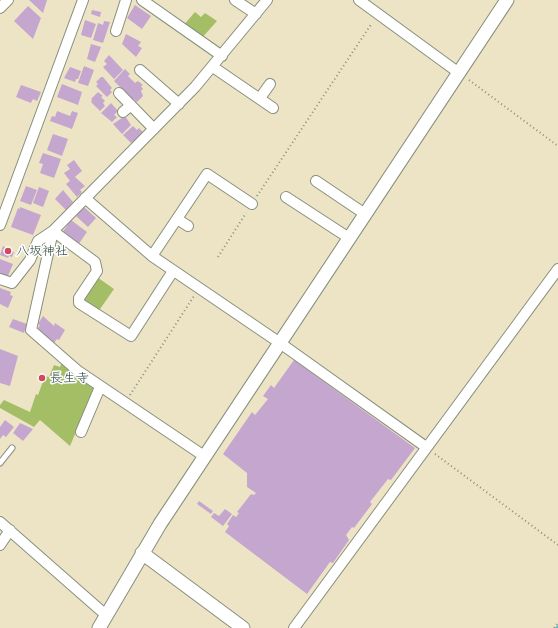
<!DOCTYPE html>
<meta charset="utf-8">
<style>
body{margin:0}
canvas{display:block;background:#ede4c6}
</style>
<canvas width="558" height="628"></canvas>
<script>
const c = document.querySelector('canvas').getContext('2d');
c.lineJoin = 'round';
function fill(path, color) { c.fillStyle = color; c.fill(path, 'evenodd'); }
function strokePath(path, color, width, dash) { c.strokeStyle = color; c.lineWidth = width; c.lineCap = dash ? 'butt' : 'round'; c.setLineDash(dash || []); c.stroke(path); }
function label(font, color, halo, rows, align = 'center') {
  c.font = font + ' Delius,"Klee One",sans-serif'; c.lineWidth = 3; c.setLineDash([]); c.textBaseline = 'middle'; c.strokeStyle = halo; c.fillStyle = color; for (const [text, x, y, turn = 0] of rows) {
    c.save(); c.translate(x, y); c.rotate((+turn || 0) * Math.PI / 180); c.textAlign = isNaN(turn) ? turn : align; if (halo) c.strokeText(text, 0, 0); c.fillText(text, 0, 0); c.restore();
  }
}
fill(new Path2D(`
 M195,12L201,17L205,13L217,21L201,39L182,27Z
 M97,277L114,289L98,312L84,301L83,296Z
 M62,362L95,387L70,446L40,420L34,427L0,408V405L4,400L30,412L36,394L38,395L45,376L49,377L54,365L60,367Z`), '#a4be65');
strokePath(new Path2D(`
 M557,628L558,627`), '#5bbed9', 3.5);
fill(new Path2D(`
 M29,0H47L43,13Z
 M135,5L151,16L142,29L127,18Z
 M28,6L41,18L33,39L14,21Z
 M92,10L101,12L100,17L91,14Z
 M85,20L96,24L91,38L81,35Z
 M104,21L110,22L103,43L93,40L98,23L103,25Z
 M126,34L141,42L138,46L142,48L136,57L122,44Z
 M91,44L101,47L95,62L87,59Z
 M109,55L123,70L114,79L103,67L107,64L104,61Z
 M84,66L94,70L88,86L78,83Z
 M70,67L81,71L78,79H76L75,82L64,78Z
 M125,69L130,74L128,76L135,83L138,81L143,85L141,86L143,89L141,91L143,96L137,102L134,99L133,100L114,81Z
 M101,77H103L112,88L110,90L112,92L107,97L96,86L98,84L96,82Z
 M62,84L82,92L78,105L57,97Z
 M21,85L41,92L37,101L33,99L31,103L16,97Z
 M98,92L103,96L101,97L105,101L103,103L105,106L100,111L91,102L92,100L91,99Z
 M111,103L118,111L114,115L117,117L112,122L101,113Z
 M57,111L70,116L72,111L78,113L72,129L50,121L52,116L55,117Z
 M125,116L131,125L122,134L113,124Z
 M133,126L137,130L139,128L144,133L131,143L123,135Z
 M53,134L68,139L62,156L47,150Z
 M43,153L61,159L54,178L40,173L43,164L39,163Z
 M74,160L82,171L70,181L64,173L70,169L67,165Z
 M75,177L85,186L80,190L82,192L77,197L66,184Z
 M26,186L37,190L31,205L20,201Z
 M39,187L49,191L43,207L33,203Z
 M63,190L73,202L66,210L55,199Z
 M20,207L41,215L33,235L11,227L18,208L20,209Z
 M84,207L96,218L88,227L76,216Z
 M71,220L87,232L78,245L62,233Z
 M3,246L14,252L12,257L9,256L8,258L0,255Z
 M0,259L13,264L8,276L0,273Z
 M0,288L11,292L10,295L13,296L8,308L0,304Z
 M43,316L54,326L55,323L65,330L59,340L57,339L54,343L38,332L40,330L38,328L40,325L38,324Z
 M13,319L27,324L24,333L9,327Z
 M0,349L18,356L10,386L0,383Z
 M294,360L415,448L391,480L388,479L370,502L372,504L354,528L352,527L346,535L349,540L333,563L330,562L307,594L225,532L229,526L227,524L233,515L236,517L239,513L237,512L251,494L254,495L256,493L247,487V473L223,454L252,412L255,415L268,399L263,396L271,385L274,388Z
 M5,420L14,427L6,437L3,435L0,439V427Z
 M20,423L33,429L23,441L13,433Z
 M199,501L213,511L211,514L197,504Z
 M225,509L232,514L223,526L211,517L214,513L219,516Z`), '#c5a6cf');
const service = new Path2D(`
 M0,463L12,448`);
const minor = new Path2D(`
 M142,0L222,56
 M235,0L256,14
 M359,0L459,73
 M0,8L8,0
 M116,31L126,0
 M213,67L273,108
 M140,70L179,104
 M119,93L154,129
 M260,98L270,84
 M123,112L131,105
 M316,181L365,214
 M286,197L349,238
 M85,198L152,256L280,343L426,447
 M177,219L188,226
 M0,225L83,0
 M152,256L207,174L252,204
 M173,271L131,336L79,303V298L97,271L95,262L53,231L31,330L78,371L204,456
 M0,279L12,283L30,260L38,241L53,231L195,87L267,0
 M81,432L100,387
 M0,522L107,616
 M0,545L10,530
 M294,628L558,269`);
const tertiary = new Path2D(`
 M142,553L243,628
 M99,628L160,524L507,0`);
strokePath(service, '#86907d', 7);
strokePath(minor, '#86907d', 12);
strokePath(tertiary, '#86907d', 15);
strokePath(new Path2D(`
 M469,80L558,146
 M257,196L372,23
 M218,257L246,213
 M130,395L194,296
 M435,454L558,545
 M554,628L558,623`), '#86907d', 2, [1, 3]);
strokePath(service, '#fff', 5);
strokePath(minor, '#fff', 10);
strokePath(tertiary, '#fff', 13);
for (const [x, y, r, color] of [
 [8,251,4,"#d1495b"],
 [42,378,4,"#d1495b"]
]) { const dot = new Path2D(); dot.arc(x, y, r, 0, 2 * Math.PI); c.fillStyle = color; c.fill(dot); strokePath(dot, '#fff', 1.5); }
label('13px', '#1f3d34', '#fff', [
 ["八坂神社",16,251],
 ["長生寺",50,378]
], 'left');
</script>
